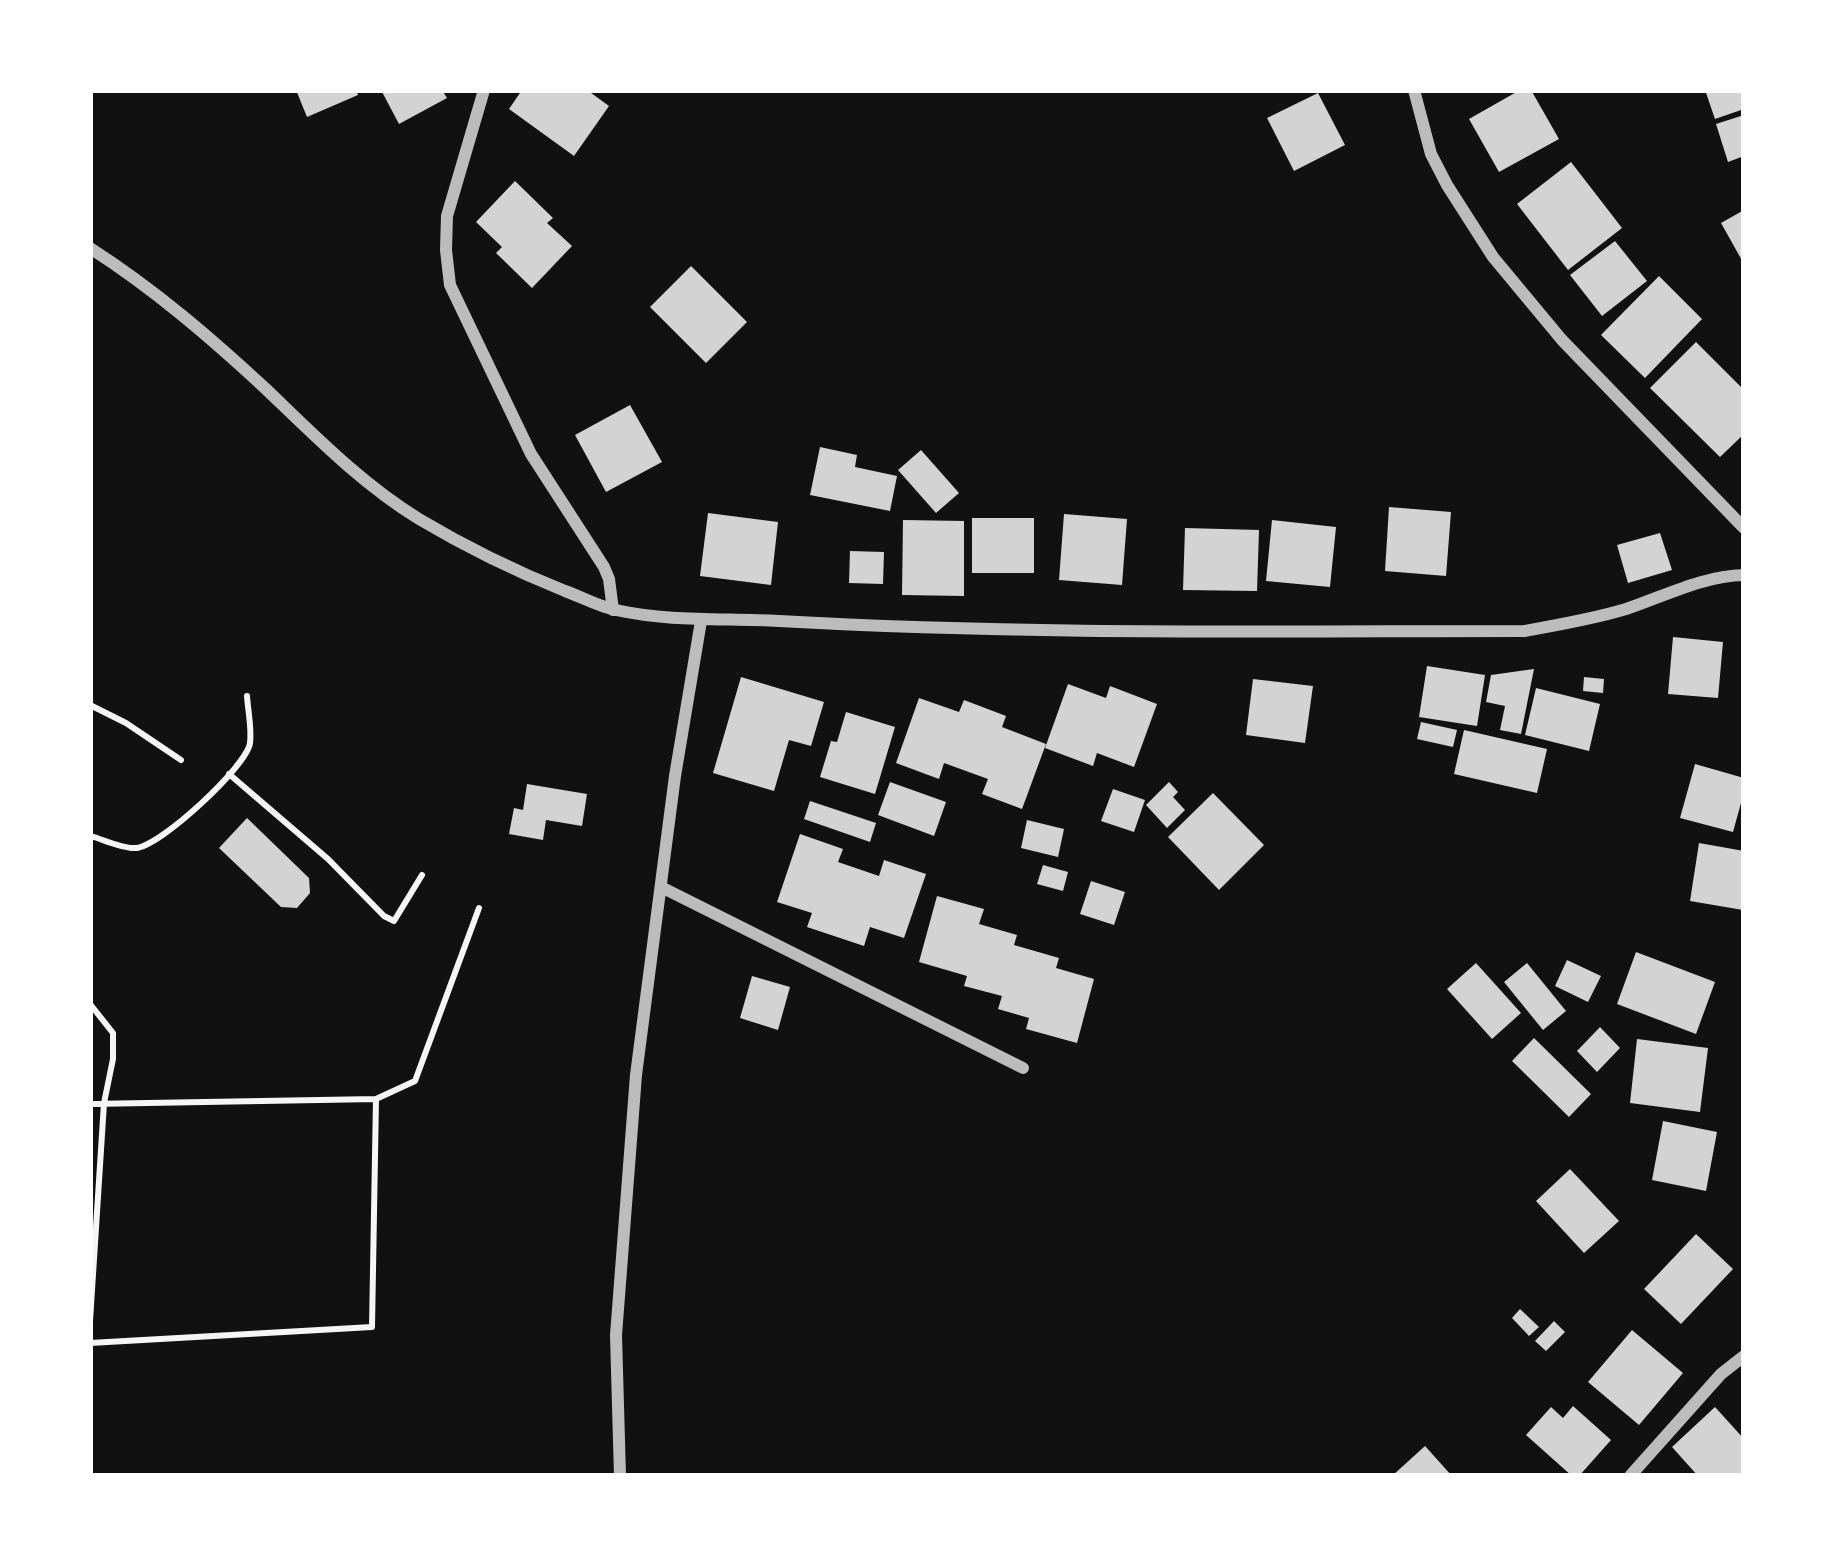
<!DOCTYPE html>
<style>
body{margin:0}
#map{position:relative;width:1834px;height:1566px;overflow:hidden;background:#111;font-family:"Noto Sans",sans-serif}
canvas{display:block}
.frame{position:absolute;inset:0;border:93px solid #fff;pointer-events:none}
</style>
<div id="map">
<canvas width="1834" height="1566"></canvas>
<div class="frame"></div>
</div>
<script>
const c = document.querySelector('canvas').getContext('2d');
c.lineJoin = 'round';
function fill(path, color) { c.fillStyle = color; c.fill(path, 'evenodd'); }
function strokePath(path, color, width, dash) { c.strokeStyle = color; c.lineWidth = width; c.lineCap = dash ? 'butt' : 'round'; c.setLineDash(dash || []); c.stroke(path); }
fill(new Path2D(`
 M296,90H356L358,95L307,117Z
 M381,90H442L447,98L399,124Z
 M522,90H587L609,106L574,156L509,109Z
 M1520,90H1531L1559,139L1499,172L1469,119Z
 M1705,90H1744V109L1715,119Z
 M1318,93L1345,145L1294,171L1267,118Z
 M1744,115V156L1728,162L1716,124Z
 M1571,162L1622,228L1568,270L1517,204Z
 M515,181L553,218L547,223L572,246L532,288L496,253L502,247L476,222Z
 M1744,210V264L1721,223Z
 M1615,241L1647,281L1602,316L1570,275Z
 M691,266L747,322L706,363L650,307Z
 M1659,276L1702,319L1645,378L1601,335Z
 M1696,342L1744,390V434L1720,457L1650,388Z
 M630,405L662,462L606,492L575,435Z
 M820,447L857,455L855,467L897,476L890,511L810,495Z
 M921,450L959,493L936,513L898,470Z
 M1389,507L1451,512L1446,576L1385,571Z
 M708,513L778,522L771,585L700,576Z
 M1064,514L1127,519L1122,585L1059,580Z
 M972,518H1034V573H972Z
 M903,520L964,521V596L902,595Z
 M1272,520L1336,527L1330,587L1266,581Z
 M1185,528L1259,530L1257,591L1183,590Z
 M1660,533L1672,570L1628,583L1617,545Z
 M850,551L884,552L883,584L849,583Z
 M1673,637L1723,642L1718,698L1668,694Z
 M1427,666L1485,675L1477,726L1419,717Z
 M1534,669L1521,734L1500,730L1505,706L1486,702L1491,675Z
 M741,677L824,702L811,746L789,740L774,791L713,773Z
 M1584,677L1604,679L1603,693L1583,691Z
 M1253,679L1313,686L1305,743L1246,735Z
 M1068,684L1106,698L1110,686L1157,704L1134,767L1097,753L1093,766L1045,748Z
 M1536,688L1600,704L1589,751L1525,735Z
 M919,698L959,712L964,700L1006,716L1002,727L1046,744L1022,809L982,794L988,779L944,763L939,779L896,763Z
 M846,712L895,727L875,794L820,777L831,741L837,742Z
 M1421,722L1457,730L1453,747L1417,739Z
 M1464,730L1547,749L1537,793L1454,774Z
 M1695,764L1744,778V792L1733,832L1680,818Z
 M890,782L946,802L934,836L878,815Z
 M1169,782L1178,792L1173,797L1185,810L1167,828L1146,805Z
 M527,784L587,794L582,826L546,820L543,840L509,834L514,808L523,810Z
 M1113,789L1145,800L1134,832L1101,821Z
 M1213,793L1264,845L1219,890L1168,837Z
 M810,801L876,823L870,842L804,819Z
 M247,818L309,878L310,893L297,908L281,907L219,848Z
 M1027,820L1064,829L1058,857L1021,848Z
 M800,834L843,849L838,862L879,876L884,860L926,874L904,938L870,927L864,946L807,927L812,913L777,902Z
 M1699,843L1744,851L1743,910L1690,901Z
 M1043,865L1068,872L1063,891L1037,884Z
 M1091,881L1125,892L1114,925L1080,914Z
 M937,896L984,909L979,924L1017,935L1014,945L1059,958L1056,968L1094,979L1077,1043L1026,1029L1029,1018L998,1009L1002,996L964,986L967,976L919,962Z
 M1636,952L1715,982L1696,1034L1617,1004Z
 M1567,960L1601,976L1588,1002L1555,986Z
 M1476,963L1521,1013L1492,1039L1447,989Z
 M1527,963L1566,1011L1543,1030L1504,982Z
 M752,976L790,987L778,1030L740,1018Z
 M1600,1027L1620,1048L1597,1072L1577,1051Z
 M1534,1038L1591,1094L1569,1117L1512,1061Z
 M1637,1039L1708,1048L1700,1112L1630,1103Z
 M1663,1121L1717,1132L1706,1191L1652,1180Z
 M1570,1169L1619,1221L1584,1253L1536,1201Z
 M1696,1234L1733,1269L1681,1324L1644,1289Z
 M1520,1309L1539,1327L1529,1336L1512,1318Z
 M1554,1321L1565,1332L1546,1351L1535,1341Z
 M1632,1330L1683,1373L1639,1425L1588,1382Z
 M1573,1406L1611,1440L1579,1476H1572L1526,1435L1551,1407L1563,1418Z
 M1715,1407L1744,1439V1476H1698L1672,1447Z
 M1425,1446L1452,1476H1392Z`), '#d3d3d3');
strokePath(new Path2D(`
 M90,705L126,723L181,760
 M229,774L328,859L384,916L394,921L422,875
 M91,836C104,840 123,849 136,848C161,846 247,766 250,743C252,729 248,711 247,696
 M90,1004L113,1033V1059L104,1103L90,1321
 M90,1104L376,1099L415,1081L479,908
 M90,1343L372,1327L376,1099`), '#f5f5f5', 6);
strokePath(new Path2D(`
 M484,90L447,216L446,250L450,285L531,454L604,567L609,579L613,610
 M1414,90L1431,154L1447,185L1493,257L1562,340L1744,528
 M90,248C154,289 211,338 267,390C315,436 362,484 419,519C466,547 515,571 565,591C582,597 599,607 616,610C670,622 725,618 779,621C1027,635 1276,631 1524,631C1558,625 1593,619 1626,609C1665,596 1702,576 1744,575
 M661,887L1023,1068
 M620,1476L616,1335L636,1075L675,776L701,621
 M1630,1476L1721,1374L1744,1356`), '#bcbcbc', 12);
</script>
